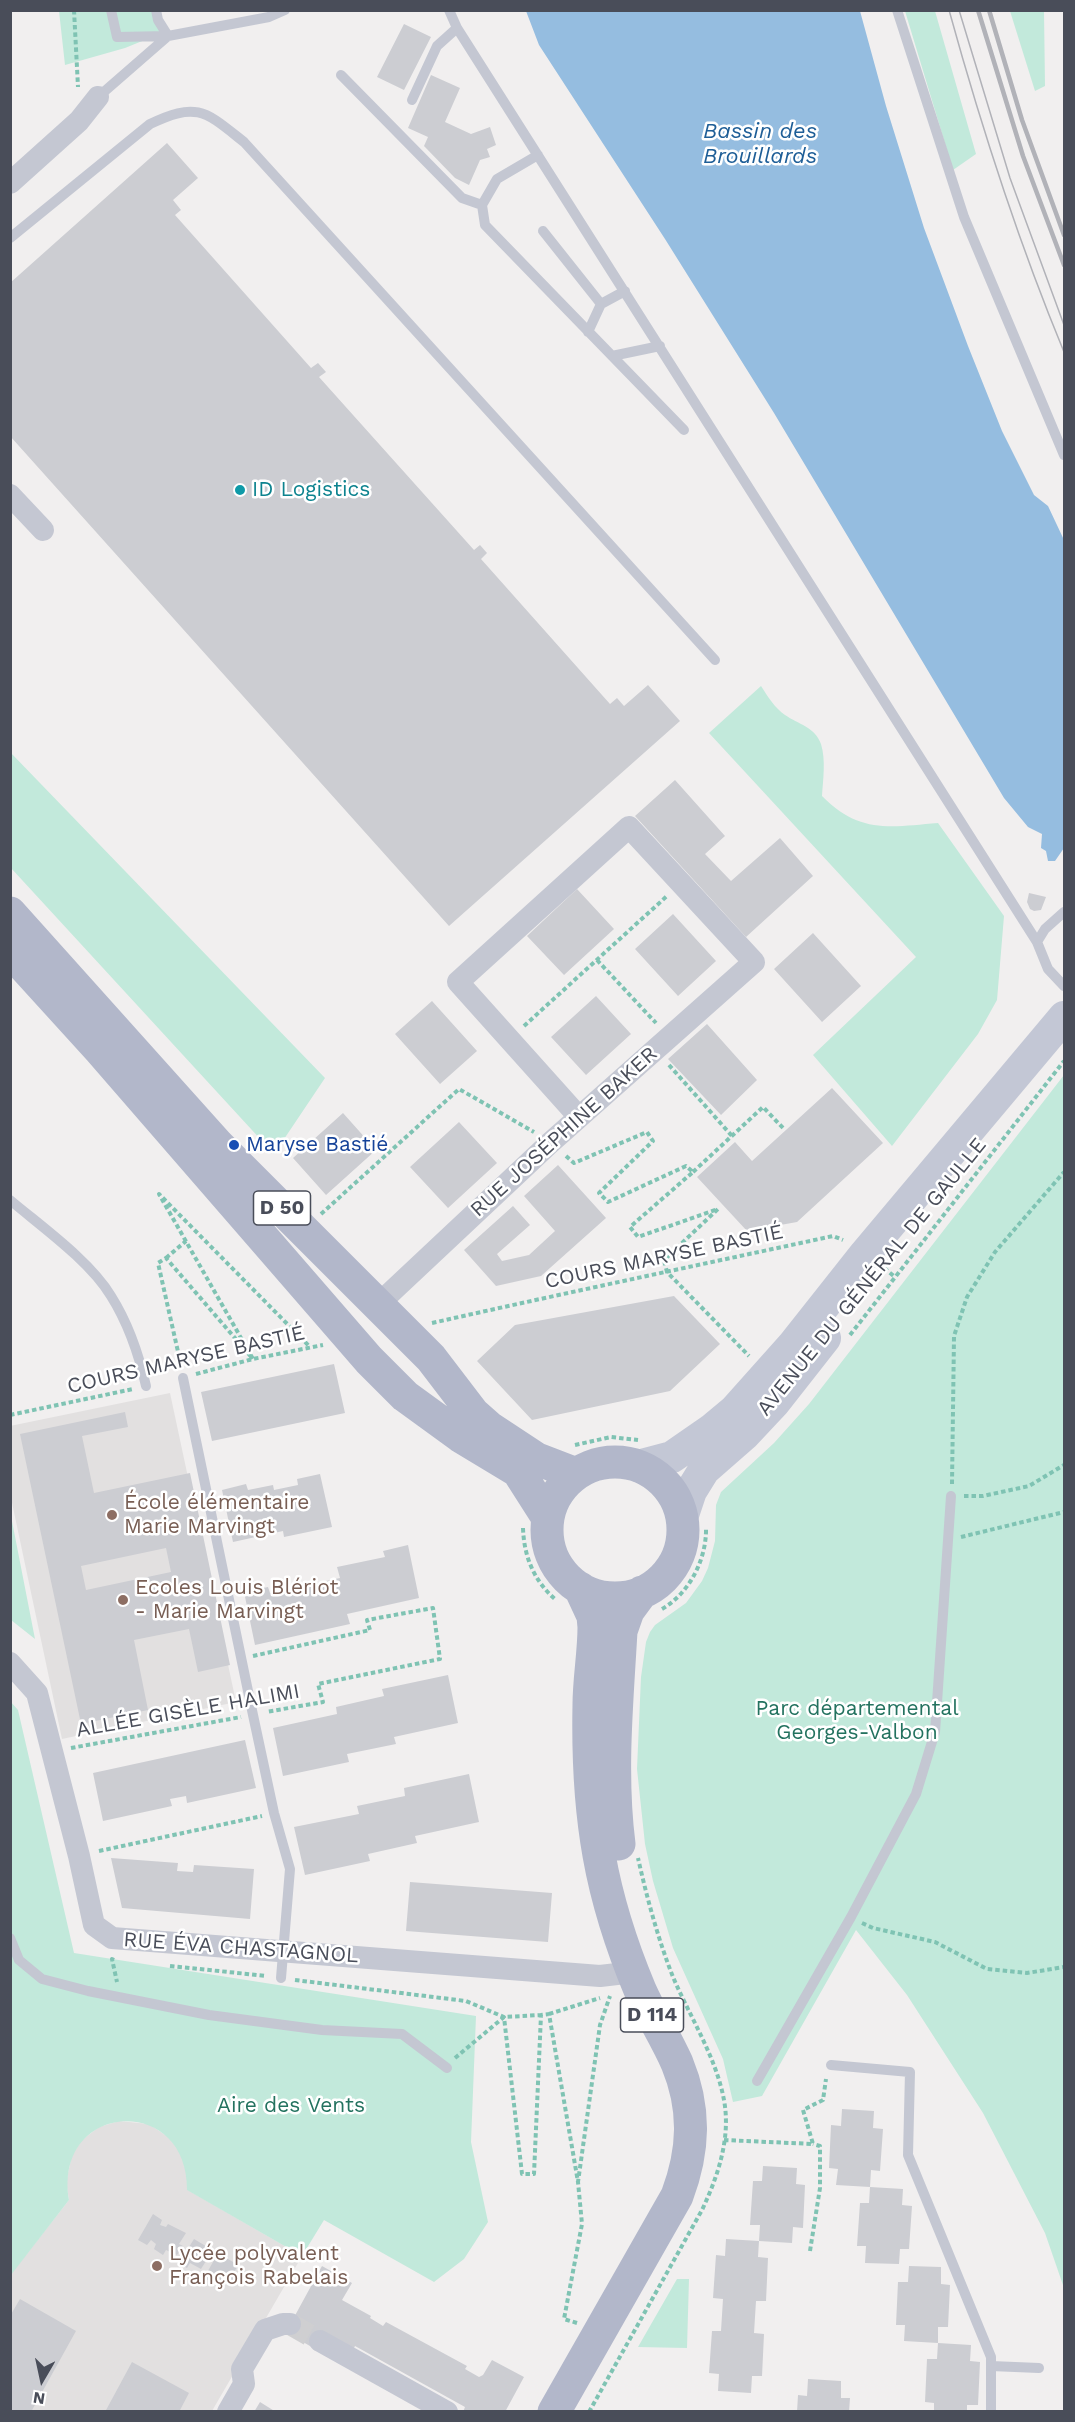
<!DOCTYPE html>
<meta charset="utf-8">
<style>
body{margin:0}
#map{position:relative;width:1075px;height:2422px;overflow:hidden;background:#f1efef;font-family:"Work Sans",sans-serif}
canvas{display:block}
.frame{position:absolute;inset:0;border:12px solid #494d59;pointer-events:none}
.north{position:absolute;left:12px;top:2350px;width:60px;height:60px;-webkit-text-stroke:4px #fff;paint-order:stroke;rotate:189deg;font-size:16px;font-weight:700;line-height:24px;text-align:center;color:#494d59}
.north::after{content:'';display:block;margin:auto;width:21px;height:27px;background:#494d59;clip-path:polygon(50% 0,100% 100%,50% 72%,0 100%)}
</style>
<div id="map">
<canvas width="1075" height="2422"></canvas>
<div class="frame"></div>
<div class="north">N</div>
</div>
<script>
const c = document.querySelector('canvas').getContext('2d');
c.lineJoin = 'round';
function fill(path, color) { c.fillStyle = color; c.fill(path, 'evenodd'); }
function strokePath(path, color, width, dash) { c.strokeStyle = color; c.lineWidth = width; c.lineCap = dash ? 'butt' : 'round'; c.setLineDash(dash || []); c.stroke(path); }
function label(font, color, halo, rows, align = 'center') {
  c.font = font + ' "Work Sans",sans-serif'; c.lineWidth = 5; c.setLineDash([]); c.textBaseline = 'middle'; c.strokeStyle = halo; c.fillStyle = color; for (const [text, x, y, turn = 0] of rows) {
    c.save(); c.translate(x, y); c.rotate((+turn || 0) * Math.PI / 180); c.textAlign = isNaN(turn) ? turn : align; if (halo) c.strokeText(text, 0, 0); c.fillText(text, 0, 0); c.restore();
  }
}
fill(new Path2D(`
 M170,1393L236,1702L62,1739L11,1498L10,1426Z
 M119,2121L149,2124L171,2139L181,2152L188,2173V2190L302,2256L212,2411H11L10,2275L69,2200L66,2182L72,2155L82,2140L99,2127Z`), '#e2e0e0');
fill(new Path2D(`
 M59,11H159L167,31L125,48L65,65Z
 M905,11H935L976,154L953,170Z
 M1010,11H1044L1045,86L1035,91Z
 M761,686C768,697 775,708 785,715C798,724 815,727 821,744C826,760 823,780 822,796C859,834 890,827 938,823L1004,916L997,1000L978,1034L892,1146L813,1055L916,957L709,733Z
 M11,753L325,1078L274,1154L11,868Z
 M1064,1075V2288L1045,2233L983,2113L907,1995L856,1930L762,2096L733,2102L723,2059L673,1948L653,1881L645,1844L637,1769L641,1677L646,1642L650,1632L655,1625L686,1603L702,1581L708,1568L715,1541L716,1505L721,1492L774,1443L809,1404Z
 M11,1516L35,1639L11,1620Z
 M10,1701L18,1710L74,1953L476,2016L471,2142L488,2222L464,2259L434,2282L324,2220L302,2256L187,2190C188,2093 53,2101 69,2200L11,2275Z
 M677,2279H689L687,2348L638,2347Z`), '#c2e9db');
fill(new Path2D(`
 M526,11H860L886,106L924,228L968,346L1002,431L1034,495L1048,506L1064,540V848L1055,861H1048L1046,851L1041,848L1042,834L1028,827L1004,798L774,413L665,239L539,45Z`), '#95bde0');
fill(new Path2D(`
 M404,24L431,37L404,90L377,77Z
 M431,75L460,88L445,122L471,134L490,127L496,145L487,149L490,157L480,160L469,185L455,178L424,146L428,137L408,128Z
 M167,143L198,178L173,200L181,210L175,215L311,368L318,363L326,372L319,377L474,550L480,545L487,553L481,559L610,704L617,698L624,706L648,685L680,721L449,926L10,436V283Z
 M675,780L725,836L705,854L731,881L780,838L813,876L746,937L635,816Z
 M577,889L614,929L564,975L527,936Z
 M1029,893L1046,897L1041,910L1034,911L1030,909L1027,902Z
 M673,914L716,961L678,996L635,949Z
 M813,933L861,986L822,1022L774,969Z
 M596,996L631,1034L586,1075L551,1037Z
 M432,1001L477,1051L440,1084L395,1034Z
 M707,1024L757,1080L721,1115L668,1059Z
 M832,1088L883,1143L797,1222L747,1231L697,1177L735,1142L752,1161Z
 M343,1113L376,1150L326,1195L293,1158Z
 M459,1122L497,1163L448,1208L410,1167Z
 M558,1165L606,1218L541,1276L496,1286L464,1250L513,1206L530,1225L497,1254L502,1261L529,1255L555,1231L524,1196Z
 M674,1296L720,1344L670,1391L532,1420L477,1361L515,1325Z
 M334,1364L345,1413L212,1441L201,1392Z
 M125,1412L128,1427L82,1436L94,1493L190,1473L230,1665L198,1672L189,1629L134,1640L148,1710L81,1724L20,1434ZM166,1548L171,1572L86,1590L81,1566Z
 M320,1474L332,1527L284,1537L283,1531L233,1542L222,1490L246,1484L248,1490L273,1485L274,1490L298,1485L297,1479Z
 M408,1545L419,1598L347,1614L350,1624L255,1645L244,1592L268,1587L270,1593L340,1578L337,1567L385,1557L383,1551Z
 M448,1675L458,1723L394,1737L396,1744L347,1754L349,1762L283,1776L273,1728L337,1714L336,1707L384,1696L382,1689Z
 M245,1740L256,1788L187,1803L186,1796L170,1799L172,1806L103,1821L93,1773Z
 M469,1774L479,1822L415,1836L417,1843L368,1854L370,1861L305,1875L294,1827L359,1814L357,1806L405,1796L404,1788Z
 M111,1858L178,1863L177,1871L193,1872L194,1865L254,1869L250,1919L122,1908Z
 M410,1882L552,1893L548,1942L406,1931Z
 M842,2109L874,2111L873,2128L883,2129L880,2171L871,2170L870,2187L836,2185L838,2169L829,2168L831,2125L841,2126Z
 M763,2166L797,2168L796,2184L805,2185L803,2228L793,2227L792,2243L759,2241L760,2225H750L753,2181H762Z
 M870,2187L903,2189L902,2205L912,2206L909,2249H900L899,2264L865,2263L866,2246H857L860,2203H869Z
 M153,2214L162,2220L160,2225L166,2227L168,2224L186,2233L179,2244L183,2246L177,2255L166,2250L163,2255L154,2249L156,2244L151,2240L147,2245L138,2240Z
 M194,2239L209,2248L203,2259L206,2261L201,2269L190,2263L187,2268L179,2263Z
 M726,2239L759,2241L758,2257L768,2258L766,2301H756L754,2333L764,2334L762,2376H752L751,2393L718,2391L719,2374L709,2373L712,2331H721L723,2299L713,2298L716,2255L725,2256Z
 M218,2253L238,2265L232,2276L235,2278L230,2286L218,2279L215,2284L204,2278Z
 M322,2266L352,2283L342,2300L371,2316L370,2318L383,2326L386,2322L467,2366L465,2369L479,2377L483,2375L492,2360L524,2377L505,2412H463L465,2407L355,2346L354,2348L315,2349L286,2332Z
 M909,2266L941,2267V2284L950,2285L948,2327H938V2343L904,2341L905,2325H896L898,2282H908Z
 M20,2299L76,2331L31,2412H10V2316Z
 M938,2343L971,2345L970,2361L980,2362L978,2405H967V2412H934V2403L925,2402L927,2359H937Z
 M132,2362L189,2393L179,2412H105Z
 M808,2379L841,2381V2398H850L849,2412H797L798,2395L807,2396Z
 M260,2402L276,2412H254Z`), '#cccdd2');
strokePath(new Path2D(`
 M290,2324L320,2341`), '#cfcfd1', 22, [22, 11]);
strokePath(new Path2D(`
 M74,10L78,87
 M597,960L656,1023
 M524,1026L667,896
 M669,1065L732,1136
 M566,1156L574,1163L647,1132L653,1141L599,1193L608,1202L686,1166L693,1172L630,1227L638,1237L718,1209L664,1260L667,1272L749,1356
 M693,1172L763,1107L783,1128
 M321,1214L459,1089L534,1132
 M166,1258L186,1241
 M884,1268L895,1277
 M432,1323C565,1293 699,1265 833,1236L843,1240
 M850,1335L1064,1061
 M181,1365L158,1263L166,1258L253,1359L159,1194L310,1347
 M196,1374L253,1359L323,1345
 M10,1415L133,1389
 M575,1445L611,1437L638,1440
 M952,1484L954,1336L967,1297L995,1252L1064,1172
 M964,1496H983L1029,1486L1064,1465
 M523,1528C524,1557 534,1581 556,1600
 M961,1537L1064,1512
 M662,1609C690,1593 707,1558 706,1527
 M253,1656L370,1630L367,1620L433,1608L440,1659L318,1684L323,1702L266,1712
 M71,1748L241,1717
 M99,1851L262,1816
 M862,1923L873,1928L935,1942L987,1969L1027,1973L1064,1967
 M114,1960L112,1959L117,1982
 M170,1966L267,1976
 M295,1980L466,2001L504,2017L522,2174H534L541,2015L549,2014L578,2182L600,2025L610,1996
 M549,2014L600,1998
 M455,2058L504,2017L541,2015
 M724,2140L813,2144L803,2110L823,2100L826,2079
 M810,2251L820,2188V2146L813,2144
 M577,2323L564,2319L582,2224L578,2182
 M589,2412L702,2210C718,2176 731,2138 724,2100C716,2057 690,2017 673,1977C658,1939 647,1898 638,1858`), '#7fc3b3', 4, [4.5, 3]);
strokePath(new Path2D(`
 M111,10L117,37L168,36
 M156,10L158,20L168,36
 M449,10L457,28L1037,942
 M897,10L964,217L1064,455
 M341,75L462,198L482,205
 M98,97L168,36L269,17L285,10
 M412,100L437,46L457,28
 M538,155L497,179L482,205L485,225L684,430
 M543,231L601,304
 M10,238L150,124C198,101 206,112 244,142L715,660
 M588,332L601,304L625,291
 M612,356L660,346
 M1064,912L1045,929L1037,942L1048,969L1064,986
 M10,1200C42,1227 90,1261 111,1296C128,1323 139,1355 146,1386
 M183,1378L253,1715L274,1813L290,1869L281,1978
 M10,1938L19,1960L42,1979L88,1991L209,2015L322,2030L402,2034L447,2068
 M831,2065L910,2072L908,2155L991,2357V2412
 M757,2081L851,1917L916,1794L935,1732L951,1496
 M991,2366L1039,2368`), '#c4c7d2', 10);
strokePath(new Path2D(`
 M10,183L79,121L98,97
 M10,495L43,530
 M375,1303L387,1296L550,1143L754,962L629,827L458,982L579,1117
 M10,1663L37,1693L79,1856L94,1925L112,1938L600,1976L634,1972
 M320,2341L447,2412
 M228,2412L244,2384L242,2369L265,2330L283,2324H290`), '#c4c7d2', 22);
strokePath(new Path2D(`
 M638,1466L672,1457L711,1430L735,1410L793,1345L865,1254L1064,1017
 M682,1518L691,1491L704,1470L744,1435L774,1403L825,1338`), '#c3c7d5', 32);
strokePath(new Path2D(`
 M10,913L218,1145L431,1358L473,1413L490,1428L537,1459L576,1474
 M10,951L100,1050L369,1360L405,1396L460,1436L518,1471L548,1518
 M547 1530a68 68 0 1 1 136 0a68 68 0 1 1-136 0Z
 M619,1844C610,1773 617,1702 621,1631L628,1611L642,1592
 M554,2412L677,2196C694,2151 696,2109 677,2063C666,2038 651,2015 640,1990C622,1947 607,1900 599,1855C590,1805 588,1755 589,1705C589,1679 594,1653 594,1627L593,1616L580,1588`), '#b2b7ca', 33);
strokePath(new Path2D(`
 M949,10C981,126 1018,241 1064,352
 M959,10L1010,178L1064,325`), '#b1b2b8', 1.5);
strokePath(new Path2D(`
 M978,10L1023,156L1064,265
 M989,10L1022,120L1064,235`), '#b1b2b8', 4.5);
for (const [x, y, r, color] of [
 [240,490,6,"#0f9aa8"],
 [234,1145,6,"#1a4fb4"],
 [112,1515,6,"#8d6e63"],
 [123,1600,6,"#8d6e63"],
 [157,2266,6,"#8d6e63"]
]) { const dot = new Path2D(); dot.arc(x, y, r, 0, 2 * Math.PI); c.fillStyle = color; c.fill(dot); strokePath(dot, '#fff', 2); }
for (const [x, y, w] of [
 [282,1208,57],
 [652,2015,63]
]) { const box = new Path2D(); box.roundRect(x - w / 2, y - 17, w, 34, 4.5); c.fillStyle = '#fff'; c.fill(box); strokePath(box, '#494d59', 1.5); }
label('bold 20px', '#494d59', null, [
 ["D 50",282,1208],
 ["D 114",652,2015]
]);
label('21px', '#0d838f', '#fff', [
 ["ID Logistics",252,490]
], 'left');
label('21px', '#494d59', '#fff', [
 ["RUE JOSÉPHINE BAKER",564,1132,-42],
 ["COURS MARYSE BASTIÉ",664,1257,-12],
 ["AVENUE DU GÉNÉRAL DE GAULLE",872,1277,-51],
 ["COURS MARYSE BASTIÉ",186,1360,-13],
 ["ALLÉE GISÈLE HALIMI",188,1711,-10],
 ["RUE ÉVA CHASTAGNOL",241,1948,4]
]);
label('21px', '#164399', '#fff', [
 ["Maryse Bastié",246,1145]
], 'left');
label('21px', '#785e54', '#fff', [
 ["École élémentaire",124,1503],
 ["Marie Marvingt",124,1527],
 ["Ecoles Louis Blériot",135,1588],
 ["- Marie Marvingt",135,1612],
 ["Lycée polyvalent",169,2254],
 ["François Rabelais",169,2278]
], 'left');
label('21px', '#23725f', '#fff', [
 ["Parc départemental",857,1709],
 ["Georges-Valbon",857,1733],
 ["Aire des Vents",291,2106]
]);
label('italic 22px', '#1e5e97', '#fff', [
 ["Bassin des",760,132],
 ["Brouillards",760,157]
]);
</script>
